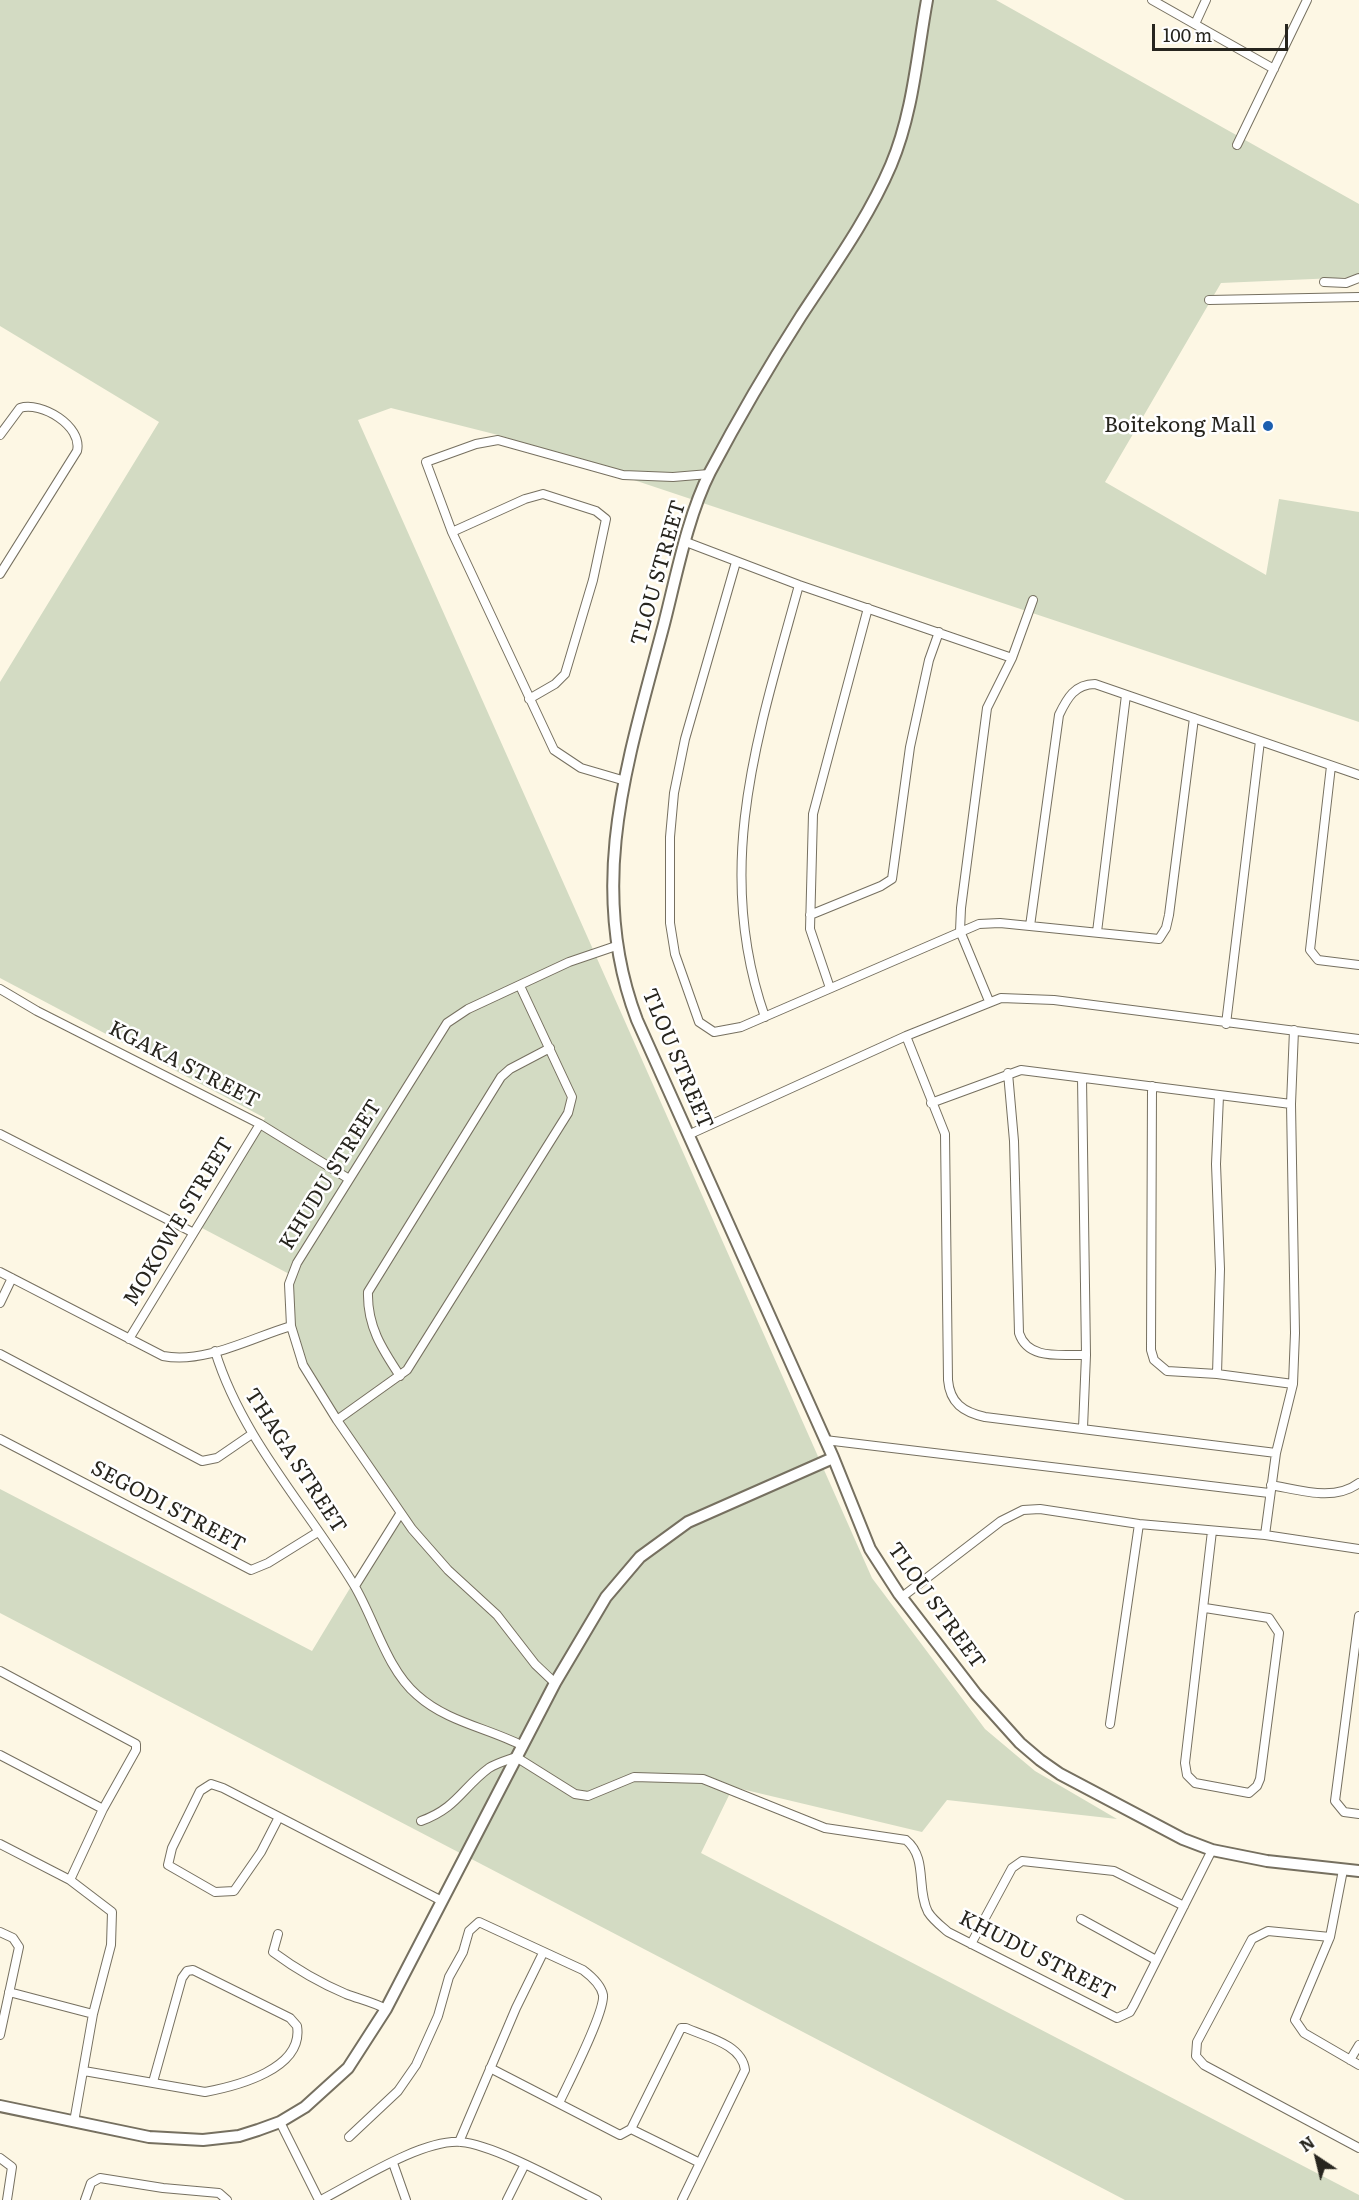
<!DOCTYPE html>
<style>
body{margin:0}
#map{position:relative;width:1359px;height:2200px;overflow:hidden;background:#fdf7e4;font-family:Literata,serif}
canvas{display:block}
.north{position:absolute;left:1287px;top:2128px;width:60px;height:60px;-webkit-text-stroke:4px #fff;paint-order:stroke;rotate:325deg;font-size:16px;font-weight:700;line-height:24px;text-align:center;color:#27251e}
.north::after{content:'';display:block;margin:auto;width:21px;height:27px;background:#27251e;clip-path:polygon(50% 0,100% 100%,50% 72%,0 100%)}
.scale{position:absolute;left:1152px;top:24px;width:136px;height:27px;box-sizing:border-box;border:3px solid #27251e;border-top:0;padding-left:8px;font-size:18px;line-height:21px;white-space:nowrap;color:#27251e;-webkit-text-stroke:4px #fff;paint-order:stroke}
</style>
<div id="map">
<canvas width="1359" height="2200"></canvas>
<div class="north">N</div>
<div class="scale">100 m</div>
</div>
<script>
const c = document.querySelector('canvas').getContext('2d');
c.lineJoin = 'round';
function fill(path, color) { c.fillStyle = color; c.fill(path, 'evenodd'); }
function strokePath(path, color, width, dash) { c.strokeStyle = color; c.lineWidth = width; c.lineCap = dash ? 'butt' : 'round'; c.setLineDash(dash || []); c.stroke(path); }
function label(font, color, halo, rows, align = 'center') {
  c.font = font + ' Literata,serif'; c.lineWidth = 5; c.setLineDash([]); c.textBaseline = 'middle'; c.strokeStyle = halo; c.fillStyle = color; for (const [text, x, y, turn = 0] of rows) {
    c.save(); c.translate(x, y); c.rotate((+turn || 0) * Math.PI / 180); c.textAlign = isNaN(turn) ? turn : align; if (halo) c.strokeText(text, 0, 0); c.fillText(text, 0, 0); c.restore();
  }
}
fill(new Path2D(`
 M0,0H996L1359,204V277L1221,283L1105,482L1266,575L1279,499L1359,512V722L502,436L391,408L358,420L872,1578L985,1729L1035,1771L1117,1819L947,1800L922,1832L733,1787L701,1853L1359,2195V2200H1125L0,1613V1489L312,1651L399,1507L311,1378L290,1328L293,1276L202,1228L265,1118L0,978V682L159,422L0,326Z`), '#d3dbc3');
const street = new Path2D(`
 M1152,0L1274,69
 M1195,24L1206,0
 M1237,145L1307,0
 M1324,282L1346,283L1359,278
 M1209,300L1359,297
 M0,435L20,408C41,401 83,426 77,451L0,574
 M452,532L525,499L543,494L596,511L606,519L593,580L565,674L555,684L529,699
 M686,542L799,585L1012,658
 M736,562L685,739L674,793L670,837V923L675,954L699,1022L714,1032L741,1027L979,924L1000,923L1159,939L1166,928L1169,915L1194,718
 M1331,766L1310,950L1318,960L1359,965
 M622,780L581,768L554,750L452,532L426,462L476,444L498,440L623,475L673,477L709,474
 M810,915L881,886L892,879L910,747L929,660L939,632
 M1030,926L1059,715C1067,698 1075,684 1095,684L1359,775
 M1097,932L1126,695
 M830,988L810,929L813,814L868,608
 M0,989L37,1011L260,1124L349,1179
 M989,1001L960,931L961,908L987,708L1012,658L1033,600
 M765,1017C712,867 759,731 799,585
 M1226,1024L1260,741
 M906,1036L945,1134L948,1380C950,1403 963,1412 985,1417L1276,1453
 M1008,1073L1014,1141L1019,1333C1028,1361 1062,1354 1086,1355
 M1082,1078L1086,1355L1083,1428
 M1152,1086L1151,1350L1154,1360L1167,1371L1217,1374L1293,1384
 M931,1103L1021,1070L1291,1104
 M0,1134L192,1232
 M688,1135L906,1036L1001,998L1054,1000L1359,1039
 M0,1272L163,1356C205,1364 251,1338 291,1326
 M0,1303L12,1278
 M129,1339L260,1124
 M215,1351C242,1439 307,1507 354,1585C375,1620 386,1668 417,1695C447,1722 488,1728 523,1746
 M0,1354L202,1461L217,1458L252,1434
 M1217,1374L1220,1269L1216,1164L1219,1096
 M400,1376C382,1349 367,1326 368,1292L501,1077L510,1069L550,1048
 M337,1420L407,1370L568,1113L572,1097L520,986
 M0,1439L251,1570L268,1563L318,1532
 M825,1440L1269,1493
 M1271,1485C1300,1490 1334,1502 1359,1483
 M1265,1535L1276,1453L1293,1384L1295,1333L1291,1104L1294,1030
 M355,1586L400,1514
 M902,1597L1001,1521L1023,1510L1040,1509L1139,1524L1265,1535L1359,1549
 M1205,1608L1269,1618L1279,1633L1260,1779L1257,1786L1249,1793L1195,1783L1187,1775L1185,1763L1212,1531
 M1359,1616L1335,1801L1344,1812L1359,1814
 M0,1671L136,1744V1750L103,1809L70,1880
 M555,1683L535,1664L497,1615L448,1570L412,1529L337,1420L303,1365L291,1326L289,1284L297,1263L447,1023L468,1009L569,962L616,946
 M1110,1724L1139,1524
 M0,1755L103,1809
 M279,1817L261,1852L234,1891L215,1892L168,1865L172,1848L200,1791L211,1784L223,1788L442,1901
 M421,1821C457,1808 462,1788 489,1768C497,1763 508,1760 516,1757L575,1794L588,1796L634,1777L703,1779L825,1828L906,1840C928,1858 916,1889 928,1912C933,1920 941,1926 948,1932L1117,2018L1130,2012L1134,2005L1212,1850
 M0,1844L70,1880L112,1912L111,1945L93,2014L74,2122
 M1343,1870L1330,1937L1295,2020L1304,2033L1359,2065
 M1081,1919L1156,1960
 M0,1932L13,1938L19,1947L0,2035
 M278,1934L273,1952C296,1969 320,1983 346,1994C359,1999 373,2002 386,2009
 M1330,1937L1268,1931L1252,1939L1197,2042L1196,2056L1204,2065L1359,2148
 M971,1944L1012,1868L1022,1861L1114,1871L1184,1906
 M9,1992L93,2014
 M1350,2060L1359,2045
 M490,2068L620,2135L631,2129L681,2028H686C706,2037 742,2044 745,2070L682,2200
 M84,2071L205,2092C237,2086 304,2069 297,2026L290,2018L193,1970L187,1971L182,1978L153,2082
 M280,2122L319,2200
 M631,2129L700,2163
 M349,2137L398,2091L416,2065L438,2016L449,1977L463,1952L469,1931L479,1922L583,1970C591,1976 601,1985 603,1995C605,2012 568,2084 559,2103
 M459,2142L516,2008L543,1953
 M0,2158L12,2167L7,2200
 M393,2163L406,2200
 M85,2200L91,2183L100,2178L163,2188L219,2193L227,2200
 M321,2200C356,2182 422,2139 461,2142C495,2145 564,2184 597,2200
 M507,2200L524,2166`);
const secondary = new Path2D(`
 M927,0C917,55 913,113 891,165C868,219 833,267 801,316C769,366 738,419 710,472C688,515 676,577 664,624C629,757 585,884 637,1020L833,1457L870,1549L899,1594L976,1694L1020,1743L1040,1760L1060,1774L1183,1839L1212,1850L1267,1861L1359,1871
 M0,2106L149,2137L203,2140L239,2136L258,2130L280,2122L305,2107L348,2068L386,2009L555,1683L606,1597L640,1557L688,1522L833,1458`);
strokePath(street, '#767060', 10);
strokePath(secondary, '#767060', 14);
strokePath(street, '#fff', 8);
strokePath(secondary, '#fff', 10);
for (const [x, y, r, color] of [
 [1268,426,6,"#1c5faf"]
]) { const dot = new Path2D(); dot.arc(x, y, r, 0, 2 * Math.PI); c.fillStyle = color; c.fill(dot); strokePath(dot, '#fff', 2); }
label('21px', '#27251e', '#fff', [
 ["Boitekong Mall",1256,426]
], 'right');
label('21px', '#27251e', '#fff', [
 ["TLOU STREET",659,573,-74],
 ["TLOU STREET",677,1059,67],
 ["KGAKA STREET",184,1065,27],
 ["KHUDU STREET",331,1175,-58],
 ["MOKOWE STREET",179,1222,-59],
 ["THAGA STREET",295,1461,57],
 ["SEGODI STREET",168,1507,28],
 ["TLOU STREET",936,1606,54],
 ["KHUDU STREET",1037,1956,27]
]);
</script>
